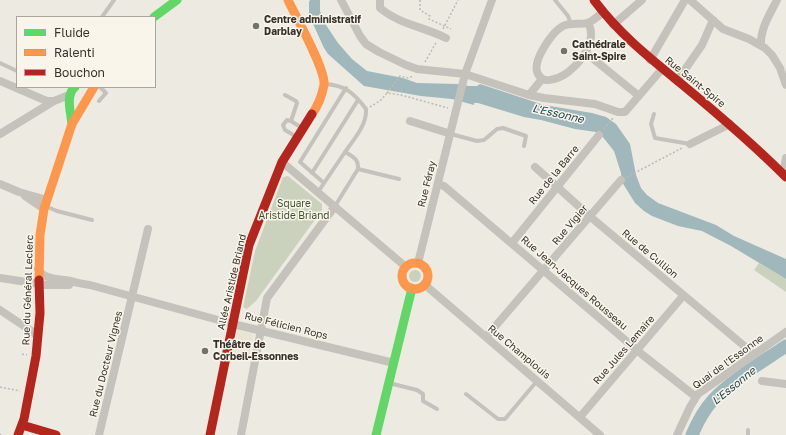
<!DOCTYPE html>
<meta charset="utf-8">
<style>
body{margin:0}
#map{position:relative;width:786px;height:435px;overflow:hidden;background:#edeae2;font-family:"Golos Text",sans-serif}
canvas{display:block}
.legend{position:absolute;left:16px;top:16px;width:140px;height:72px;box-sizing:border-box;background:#f9f5ea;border:1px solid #aba69d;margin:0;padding:5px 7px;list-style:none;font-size:12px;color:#363029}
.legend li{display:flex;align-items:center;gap:8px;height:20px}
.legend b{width:20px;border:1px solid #aba69d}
</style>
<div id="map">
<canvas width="786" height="435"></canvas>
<ul class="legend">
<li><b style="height:5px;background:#63d668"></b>Fluide</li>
<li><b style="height:5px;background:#ff974d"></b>Ralenti</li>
<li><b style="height:5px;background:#b3261e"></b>Bouchon</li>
</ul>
</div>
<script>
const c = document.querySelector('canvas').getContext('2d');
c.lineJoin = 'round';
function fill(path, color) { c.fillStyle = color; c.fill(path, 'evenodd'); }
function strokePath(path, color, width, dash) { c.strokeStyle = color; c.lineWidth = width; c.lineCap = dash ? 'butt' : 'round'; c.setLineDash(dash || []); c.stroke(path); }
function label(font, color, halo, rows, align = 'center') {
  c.font = font + ' "Golos Text",sans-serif'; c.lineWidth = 3; c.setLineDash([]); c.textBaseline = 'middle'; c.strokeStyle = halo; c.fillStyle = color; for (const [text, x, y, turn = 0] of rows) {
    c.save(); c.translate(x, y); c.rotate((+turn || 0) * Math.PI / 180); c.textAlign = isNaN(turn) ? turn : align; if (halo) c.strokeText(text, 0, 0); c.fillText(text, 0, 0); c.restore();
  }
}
fill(new Path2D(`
 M288,176L322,204V210L256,301L247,309L243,307L255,251L283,177Z
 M759,263L786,279V292L754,270Z
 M409 276a6 6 0 1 1 12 0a6 6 0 1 1-12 0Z`), '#cad2bd');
fill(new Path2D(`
 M238,330L252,334L253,336L250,357L233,353Z`), '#eae4d3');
fill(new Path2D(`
 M310,0H320V11L324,22L338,43L352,59L367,71L403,78L417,83L457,84L469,86H477L480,84L544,105L592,113L606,117L616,124L630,144L636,175L641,188L647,195L658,203L716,225L734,236L786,259V279L731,246L702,231L678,226L652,216L644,211L635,203L622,182L621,173L614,151L602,136L596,132L575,129L541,120L524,117L478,103H474V105L452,99L421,96L364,86L328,54L324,48L309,15V2Z`), '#a0b7bc');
strokePath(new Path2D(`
 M692,435C697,423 704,410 713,400C730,381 764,361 786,346`), '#a0b7bc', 13);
strokePath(new Path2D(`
 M420,0V10L430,16L429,19L451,29
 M443,29L458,0
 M425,62L437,41
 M387,93L400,76L408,78L413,76
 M370,107L381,100L387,93L401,95L448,108
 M604,129L613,118
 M627,177L682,148
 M22,354L27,355
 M0,387L20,391
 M0,434L1,435`), '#bebab4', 1.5, [2, 2]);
strokePath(new Path2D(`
 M555,0L568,16L571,24
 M102,17L114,0
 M0,63L17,71
 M325,84C345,85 354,93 366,109C367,125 354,139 345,152C353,157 359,159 358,169L335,206
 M285,95L296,101L297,103L291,121
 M99,101L106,93L100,87
 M654,114L651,124L655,138L690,144
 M451,134L477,141L484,140L497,129L503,128L526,136L524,146
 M297,137L285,130L283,125L287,120L291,121L302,128
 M358,169L399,179
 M312,173L358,100
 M324,183L300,162L346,88
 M318,192L345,152
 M45,206L57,211L92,220
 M389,383L417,390L423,394V401L437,409
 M466,394L498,419H505L537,381
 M748,435V430`), '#c5c2bb', 4);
strokePath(new Path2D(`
 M341,0L360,36L366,44L379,52L406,65L417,69L465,74L529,95L544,98L595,104L618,112H625L662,69
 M380,0V8C399,24 424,27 446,38
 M690,0L723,29L749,39L765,48L772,55L780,68L786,85
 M588,23C600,43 573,75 554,79C547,81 542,81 538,74C531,62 552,32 563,26C571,22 580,25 587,23C592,22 598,16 602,13
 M613,25L642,0
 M761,45C760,29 770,14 777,0
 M586,53L639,96
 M650,60L685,0
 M0,81L42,99L47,101H54
 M677,81L702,45L713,20
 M529,95L542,79
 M410,121L451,134
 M0,134L54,101L69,95
 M690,144L730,124
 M282,162L406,267
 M535,167L593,219L749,350L753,355
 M783,173L786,158
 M0,184L19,192L47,200
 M438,184L444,186L644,356L696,397
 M25,196L44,209
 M512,243L599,135
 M418,263L465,74L492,0
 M38,269C45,281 59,278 71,281C77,283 83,284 90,285L233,324L394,363
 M0,278L46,285H69
 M424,284L600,435
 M0,310L33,332L38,337
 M486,337L621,180
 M762,381L786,384
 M580,417L683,296
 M99,435L148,229
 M241,435L267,298L335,206
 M677,435L690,407L698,394L786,332`), '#c5c2bb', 8);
strokePath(new Path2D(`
 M154,17L177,0
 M72,124C71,113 65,95 75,87
 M376,435L412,288`), '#63d668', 9);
strokePath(new Path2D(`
 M288,0C296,17 326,70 324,85C322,95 318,106 312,114
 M402 276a13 13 0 1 1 26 0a13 13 0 1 1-26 0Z
 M39,280L40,235L44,209L72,124L94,87`), '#ff974d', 9);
strokePath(new Path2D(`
 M594,0C619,34 651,59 684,86C719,115 754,145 786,177
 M22,425L56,435
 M18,435L24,419L36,356L40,313L39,280
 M210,435L249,245L282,162L312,114`), '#b3261e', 9);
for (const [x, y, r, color] of [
 [256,26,4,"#76716a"],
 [564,51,4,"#76716a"],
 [205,351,4,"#76716a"]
]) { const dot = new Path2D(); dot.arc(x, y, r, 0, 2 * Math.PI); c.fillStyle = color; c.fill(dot); strokePath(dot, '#f9f5ea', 1.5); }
label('bold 10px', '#363029', '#f9f5ea', [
 ["Centre administratif",264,20],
 ["Darblay",264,32],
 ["Cathédrale",572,45],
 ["Saint-Spire",572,57],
 ["Théâtre de",213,345],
 ["Corbeil-Essonnes",213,357]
], 'left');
label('10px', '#363029', '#f9f5ea', [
 ["Rue Saint-Spire",695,82,39],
 ["Rue de la Barre",554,175,-51],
 ["Rue Féray",427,184,-76],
 ["Rue Vigier",570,225,-50],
 ["Rue de Cullion",650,254,40],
 ["Allée Aristide Briand",232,282,-77],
 ["Rue Jean-Jacques Rousseau",574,283,41],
 ["Rue du Général Leclerc",28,290,-88],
 ["Rue Félicien Rops",286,326,14],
 ["Rue Jules Lemaire",624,350,-49],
 ["Rue Champlouis",519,352,40],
 ["Quai de l'Essonne",728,362,-36],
 ["Rue du Docteur Vignes",106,364,-76]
]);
label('10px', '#3f532f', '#f9f5ea', [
 ["Square",294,204],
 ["Aristide Briand",294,216]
]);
label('italic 11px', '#214855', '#f9f5ea', [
 ["L'Essonne",558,114,13],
 ["L'Essonne",734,386,-39]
]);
</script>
